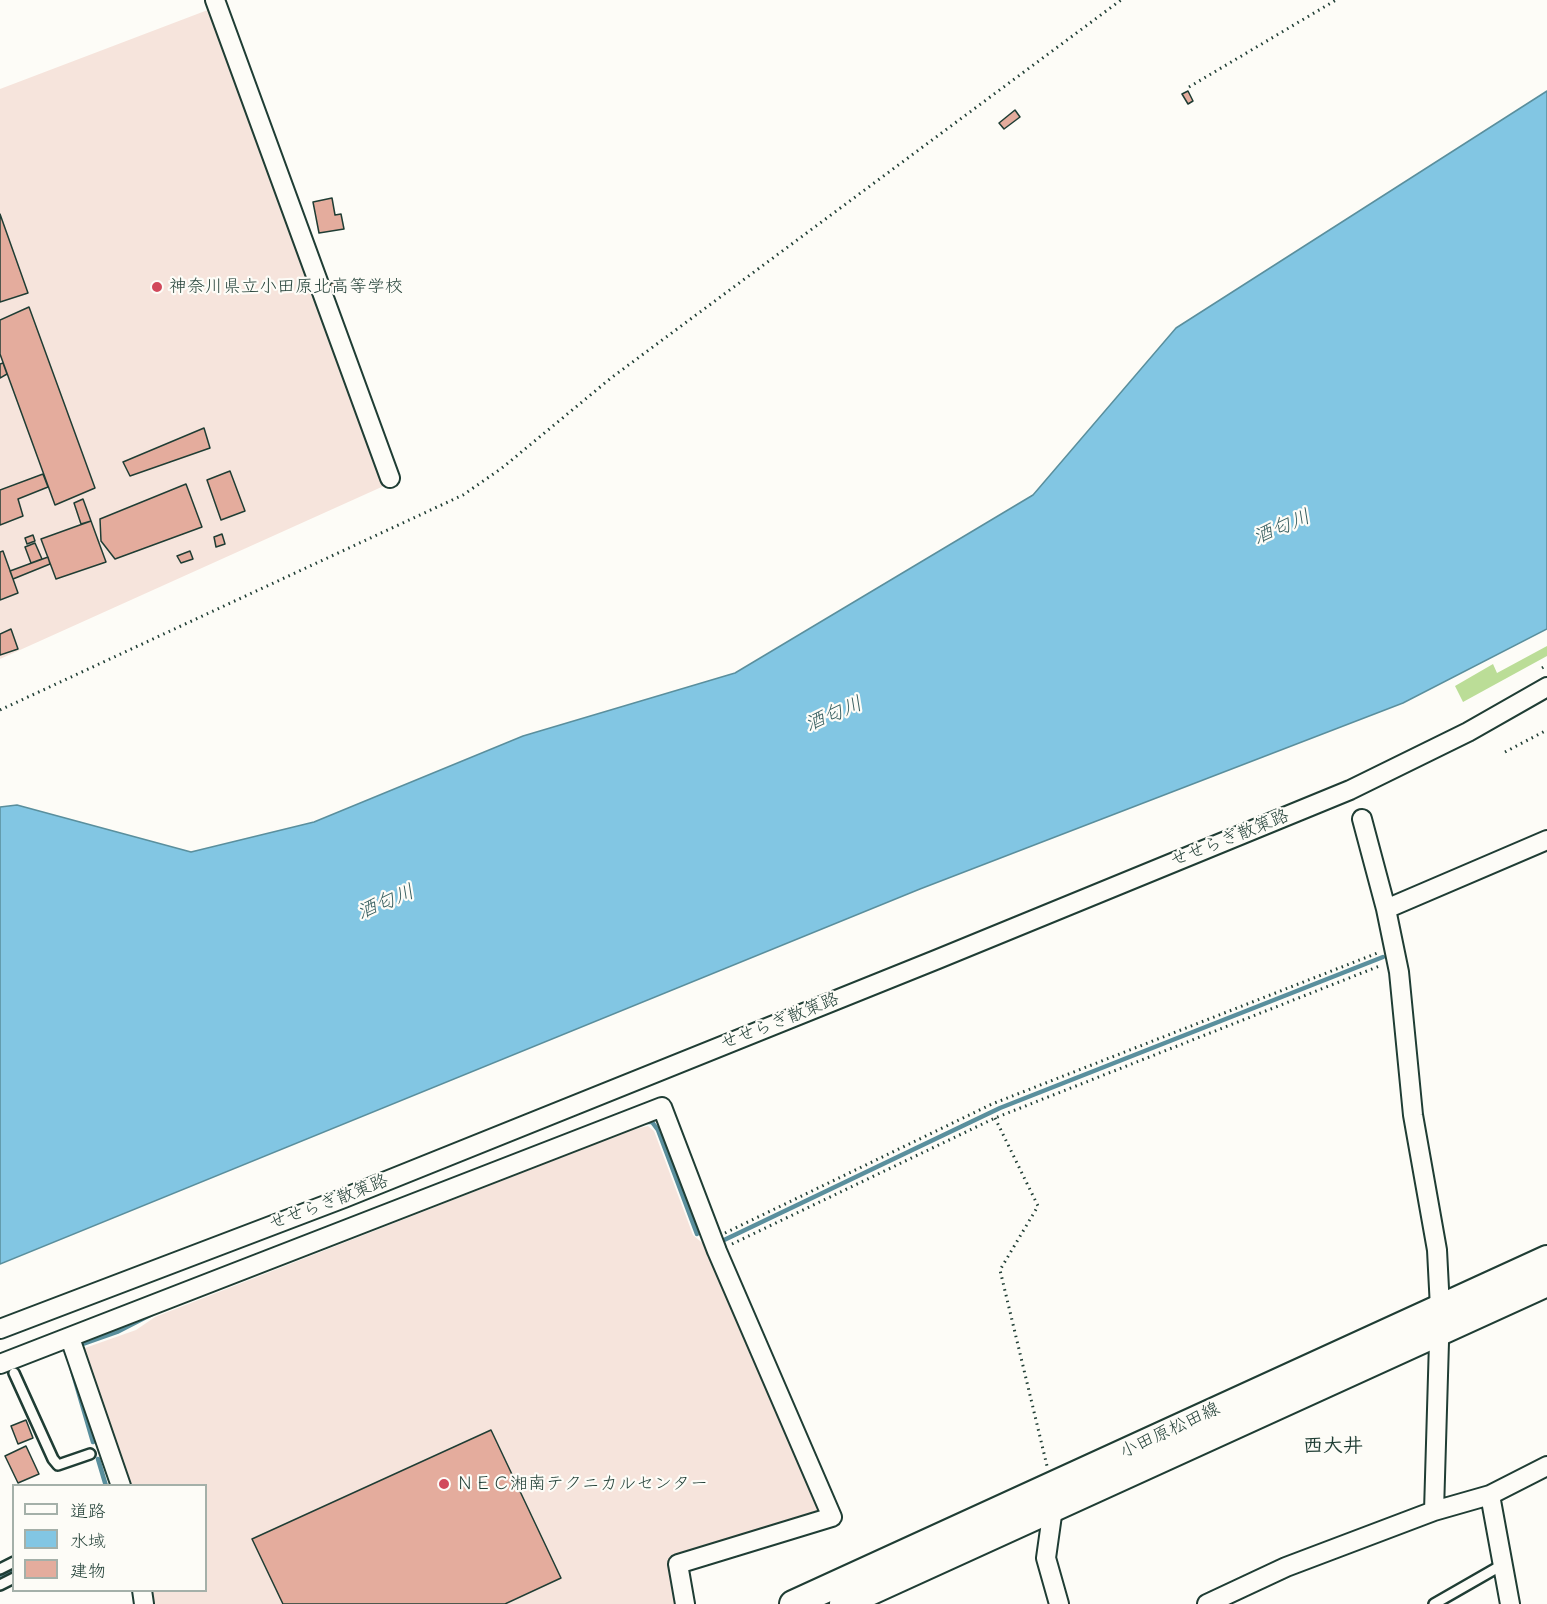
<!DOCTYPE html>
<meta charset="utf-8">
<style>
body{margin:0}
#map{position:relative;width:1547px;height:1604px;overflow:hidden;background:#fdfcf7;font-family:Pangolin,"Klee One",sans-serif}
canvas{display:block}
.legend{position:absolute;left:12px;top:1484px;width:195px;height:108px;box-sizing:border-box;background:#fdfcf7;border:2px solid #a4b0a9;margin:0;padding:8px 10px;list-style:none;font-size:18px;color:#1f3d34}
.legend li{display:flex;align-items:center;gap:12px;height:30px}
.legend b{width:30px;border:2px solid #a4b0a9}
</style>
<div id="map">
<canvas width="1547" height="1604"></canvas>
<ul class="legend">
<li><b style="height:8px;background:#fdfcf7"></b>道路</li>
<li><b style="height:16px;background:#82c6e3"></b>水域</li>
<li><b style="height:16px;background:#e4ac9d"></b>建物</li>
</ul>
</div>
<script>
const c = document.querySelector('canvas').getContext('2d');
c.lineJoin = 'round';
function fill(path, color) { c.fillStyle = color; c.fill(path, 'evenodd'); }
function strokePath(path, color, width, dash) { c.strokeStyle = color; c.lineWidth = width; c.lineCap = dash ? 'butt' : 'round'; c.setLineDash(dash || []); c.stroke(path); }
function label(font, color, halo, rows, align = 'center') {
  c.font = font + ' Pangolin,"Klee One",sans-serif'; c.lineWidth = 4.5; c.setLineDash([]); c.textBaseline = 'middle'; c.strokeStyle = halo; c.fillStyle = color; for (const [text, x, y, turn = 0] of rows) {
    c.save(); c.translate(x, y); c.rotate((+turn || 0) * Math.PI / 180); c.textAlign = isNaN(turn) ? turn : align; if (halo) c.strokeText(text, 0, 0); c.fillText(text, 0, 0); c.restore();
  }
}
fill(new Path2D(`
 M213,8L386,485L0,659V89Z
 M648,1126L654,1131L693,1235L707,1247L819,1512L813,1518L669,1558L677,1604H151L149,1591L206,1590V1486L128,1485L82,1349L136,1330L155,1317L631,1130Z`), '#f6e4dc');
fill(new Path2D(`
 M1547,646V656L1463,702L1455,686L1493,664L1497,673Z`), '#bbdd97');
const water = new Path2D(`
 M1547,91V629L1403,703L920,889L0,1264V807L17,805L191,852L314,822L523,736L735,673L1033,495L1176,328Z`);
fill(water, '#82c6e3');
strokePath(water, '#5a8f9d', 1.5);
strokePath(new Path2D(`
 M643,1122H652L658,1130L697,1234
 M722,1241L1000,1108L1383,957
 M83,1344L117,1332L152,1314
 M72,1370L93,1442
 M98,1459L106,1486
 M0,1575L14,1569`), '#5a8f9d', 4.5);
const building = new Path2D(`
 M1188,91L1193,101L1188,104L1182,94Z
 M1015,110L1020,117L1004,129L999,123Z
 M332,198L335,215L341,214L344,229L319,233L313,202Z
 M0,214L28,293L0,302Z
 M337,281L341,290L329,295L325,286Z
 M29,307L95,488L55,505L0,354V320Z
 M3,363L7,374L0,378V364Z
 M204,428L210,448L130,476L123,462Z
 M230,471L245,511L221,520L207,480Z
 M43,474L48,487L18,499L23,516L0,525V490Z
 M186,484L202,527L115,559L101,541L100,519Z
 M83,499L91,521L81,524L74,503Z
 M91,521L106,562L56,579L41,539Z
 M222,534L225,544L216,547L214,537Z
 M33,535L35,541L27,544L25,538Z
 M35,543L42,559L31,563L25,547Z
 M3,551L18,593L0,600V552Z
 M190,551L193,559L181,563L177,556Z
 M48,557L50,564L13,579L10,571Z
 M11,629L18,649L0,655V634Z
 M26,1420L33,1438L18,1444L11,1426Z
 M491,1430L561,1578L505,1604H283L252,1539Z
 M26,1446L39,1474L18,1483L5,1456Z`);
fill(building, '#e4ac9d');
strokePath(building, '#1f3d34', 1.5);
const service = new Path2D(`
 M14,1373L53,1459L58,1465L90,1454
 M0,1569L14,1562
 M0,1585L14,1578
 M1434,1604L1502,1565`);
const minor = new Path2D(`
 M215,0L390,478
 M1362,819L1386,909
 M0,1329L344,1198L938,959L1350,790L1468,732L1547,687
 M70,1338L121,1486
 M0,1364L662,1107L717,1251L832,1517L678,1564L685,1604
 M1490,1495L1510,1604
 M1053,1508L1046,1558L1059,1604
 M1434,1511L1440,1308L1437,1250L1413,1115L1399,972L1386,909L1547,840
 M142,1590L144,1604
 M1207,1604L1286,1567L1434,1511L1490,1495L1547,1466`);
const secondary = new Path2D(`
 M793,1604L1547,1259
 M843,1604L1547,1283`);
strokePath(service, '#1f3d34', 14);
strokePath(minor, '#1f3d34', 22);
strokePath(secondary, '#1f3d34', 30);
strokePath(new Path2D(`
 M1189,87L1336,0
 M1542,668L1547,665
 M0,710L463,495L502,468L611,378L1121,0
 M1505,752L1547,730
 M995,1118L1038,1206L1000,1270L1047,1466
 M725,1233L992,1104L1380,952
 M732,1244L995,1118L1382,965`), '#1f3d34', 3, [1.5, 4.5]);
strokePath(service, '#fdfcf7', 9);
strokePath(minor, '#fdfcf7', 18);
strokePath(secondary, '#fdfcf7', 26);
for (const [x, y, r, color] of [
 [157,287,6,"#d1495b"],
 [444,1484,6,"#d1495b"]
]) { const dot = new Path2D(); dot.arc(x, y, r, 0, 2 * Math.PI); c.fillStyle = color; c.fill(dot); strokePath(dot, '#fdfcf7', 2); }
label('18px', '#1f3d34', '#fdfcf7', [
 ["神奈川県立小田原北高等学校",169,287],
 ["ＮＥＣ湘南テクニカルセンター",456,1484]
], 'left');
label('18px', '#1f3d34', '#fdfcf7', [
 ["せせらぎ散策路",1230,839,-22],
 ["せせらぎ散策路",780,1022,-22],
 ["せせらぎ散策路",329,1203,-21],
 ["小田原松田線",1170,1431,-25]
]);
label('italic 20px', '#385f60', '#fdfcf7', [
 ["酒匂川",1282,528,-23],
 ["酒匂川",834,715,-23],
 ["酒匂川",386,903,-23]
]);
label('bold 20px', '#1f3d34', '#fdfcf7', [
 ["西大井",1333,1447]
]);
</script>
